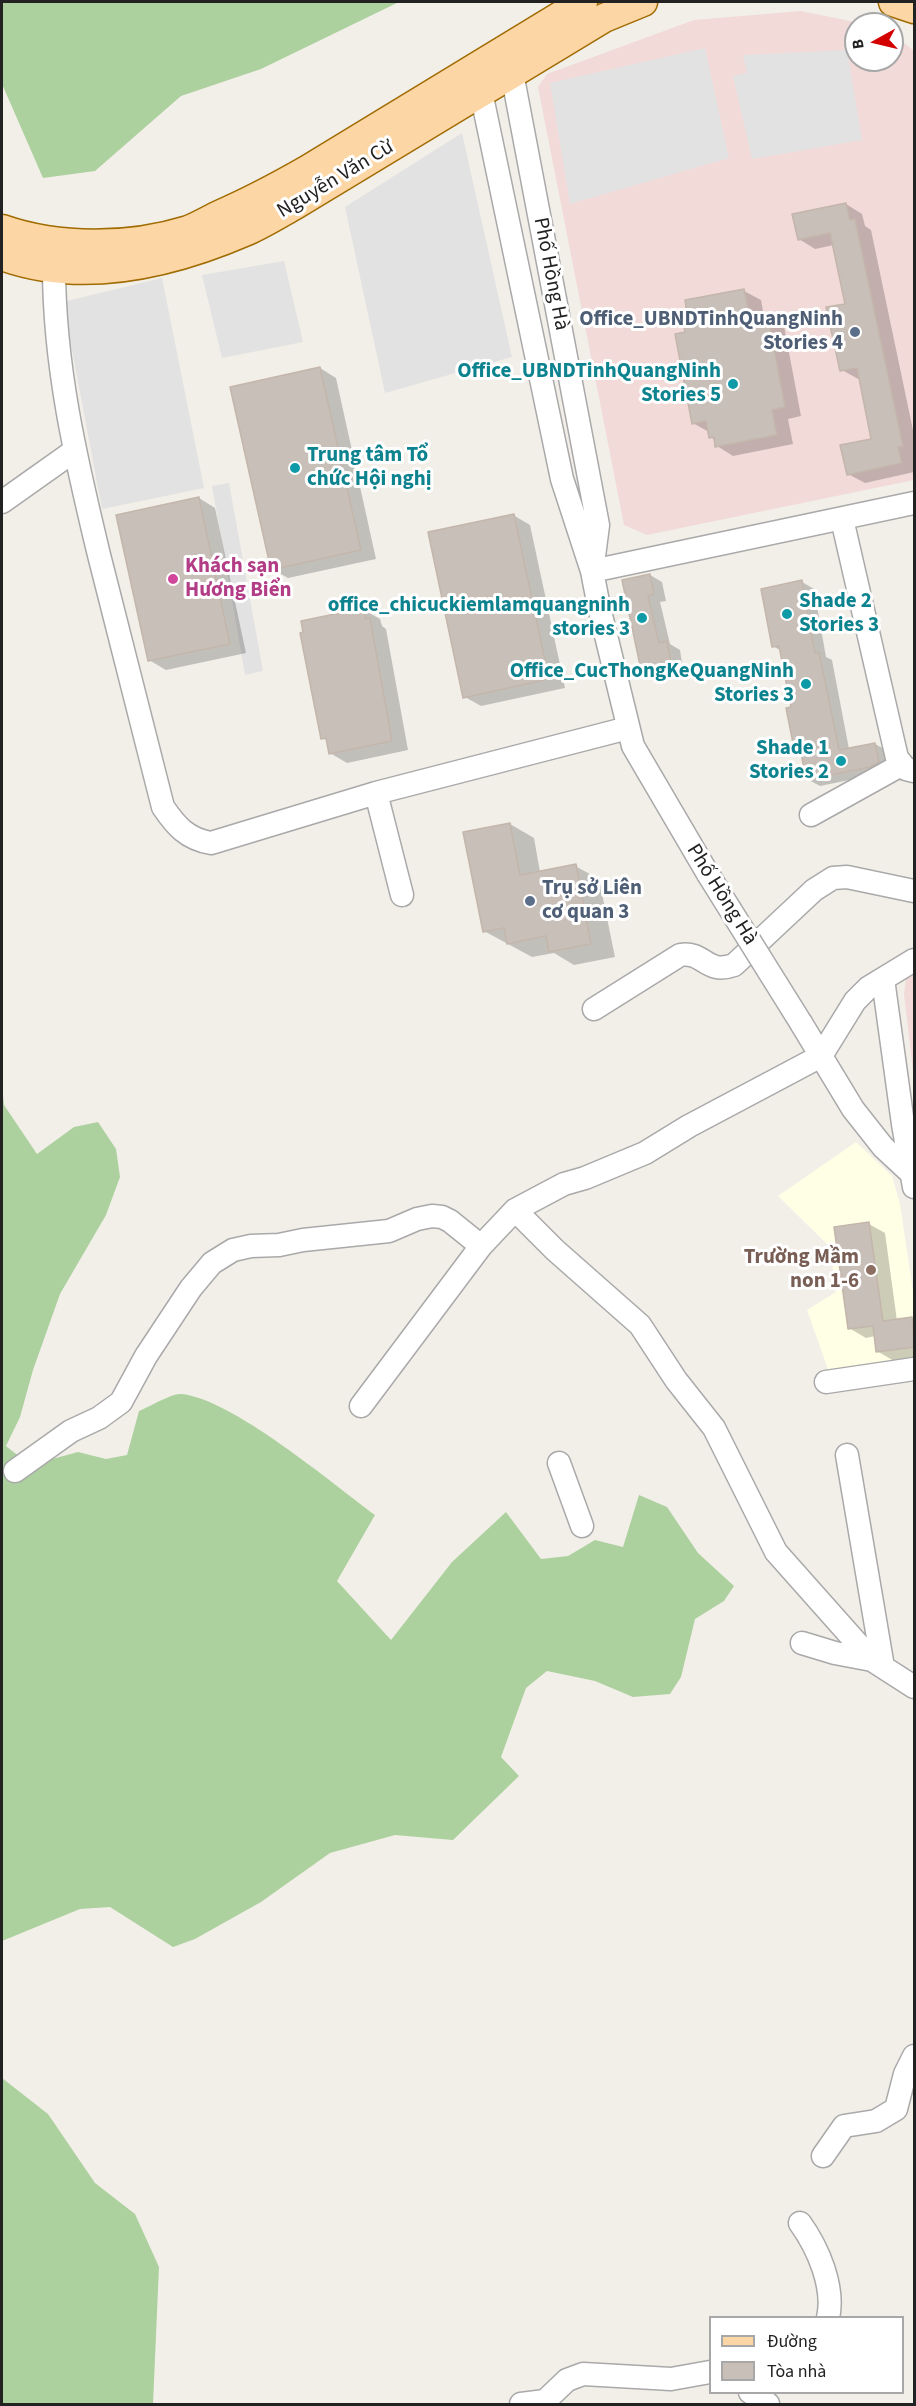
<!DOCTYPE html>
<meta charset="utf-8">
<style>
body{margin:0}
#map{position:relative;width:916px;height:2406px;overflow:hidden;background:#f2efe9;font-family:"Source Sans 3",sans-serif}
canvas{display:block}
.frame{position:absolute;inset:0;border:3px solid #222;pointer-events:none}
.legend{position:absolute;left:709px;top:2316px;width:195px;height:78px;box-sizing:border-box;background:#fff;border:2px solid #a7a7a7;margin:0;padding:8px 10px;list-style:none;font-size:18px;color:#222}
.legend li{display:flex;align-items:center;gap:12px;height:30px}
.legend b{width:30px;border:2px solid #a7a7a7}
.north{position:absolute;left:844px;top:12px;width:60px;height:60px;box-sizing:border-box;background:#fff;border:2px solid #a7a7a7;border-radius:50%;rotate:262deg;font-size:16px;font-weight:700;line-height:24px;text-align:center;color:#222}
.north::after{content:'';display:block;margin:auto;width:21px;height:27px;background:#d40000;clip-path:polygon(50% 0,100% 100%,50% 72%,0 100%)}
</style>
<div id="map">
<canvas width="916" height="2406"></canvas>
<div class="frame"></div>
<ul class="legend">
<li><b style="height:8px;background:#fcd6a4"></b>Đường</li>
<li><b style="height:16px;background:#c7bfb8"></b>Tòa nhà</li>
</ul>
<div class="north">B</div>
</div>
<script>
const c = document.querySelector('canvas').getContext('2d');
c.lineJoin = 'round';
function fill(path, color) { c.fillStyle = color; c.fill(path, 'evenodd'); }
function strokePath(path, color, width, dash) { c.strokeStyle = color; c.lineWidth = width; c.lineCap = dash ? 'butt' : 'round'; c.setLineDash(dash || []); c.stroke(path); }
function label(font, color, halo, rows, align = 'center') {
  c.font = font + ' "Source Sans 3",sans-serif'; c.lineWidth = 6; c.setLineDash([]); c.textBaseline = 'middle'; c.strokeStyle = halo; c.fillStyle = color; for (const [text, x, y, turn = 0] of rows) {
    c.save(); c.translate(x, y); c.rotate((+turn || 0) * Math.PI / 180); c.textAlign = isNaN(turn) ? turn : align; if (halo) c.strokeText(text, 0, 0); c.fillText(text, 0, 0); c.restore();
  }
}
fill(new Path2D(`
 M801,11L865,24H856V60H892V33L914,51V480L647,535L624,525L538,87L547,74L694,20Z
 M914,975V1079L904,994L906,979Z`), '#f2dad9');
fill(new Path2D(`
 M856,1142L892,1176L900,1204L914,1298V1360L829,1372L807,1310L836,1292L830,1247L778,1196Z`), '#ffffe5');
fill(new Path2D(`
 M2,2H399L261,69L181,96L95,171L43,178L2,84Z
 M2,1086L4,1105L37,1154L74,1127L98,1122L116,1149L120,1177L106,1215L60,1294L33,1370L20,1417L6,1446L30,1465L78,1452L106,1459L127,1455L139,1411C149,1407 172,1393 181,1394C231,1398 333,1484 375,1515L337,1581L391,1640L452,1562L506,1512L541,1559L568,1556L595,1540L623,1547L639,1495L667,1507L698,1553L734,1586L724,1601L695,1619L681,1677L670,1694L633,1697L595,1681L547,1671L526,1688L501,1757L519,1776L453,1840L395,1835L330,1853L261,1902L195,1939L173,1947L110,1907L80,1909L2,1941Z
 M2,2078L48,2114L95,2183L135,2214L159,2267L153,2404H2Z`), '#add19e');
fill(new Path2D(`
 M705,48L729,158L570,204L550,83Z
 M847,50L862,140L752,159L733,76L747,73L743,55Z
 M462,133L512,357L385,393L345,207Z
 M284,261L303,342L222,358L202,275Z
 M162,278L204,488L102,509L63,302Z
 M229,483L263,671L245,675L212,486Z`), '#e2e2e2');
fill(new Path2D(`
 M846,204L862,214L865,226L871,230L914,435V472L865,483L848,474L873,440L860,380L842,370L847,305L834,245L815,249L799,239Z
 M744,291L761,300L764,317L767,316L784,326L801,416L788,419L793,444L733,456L717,446L709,432L693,423L687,333Z
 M320,368L336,378L376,559L288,578L272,569Z
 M199,498L215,508L246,653L166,670L149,660Z
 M513,515L530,525L565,688L481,706L465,697Z
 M650,575L662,582L666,601L660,602L670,644L680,650L683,670L655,677L643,669L624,582Z
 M802,582L814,589L826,657L832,660L849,749L875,744L888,751L891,769L883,773L820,786L807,779L802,751L795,747L793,708L781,651L773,646Z
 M364,610L380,619L382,626L386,629L408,750L347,763L330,753L328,741L322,738Z
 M510,824L534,838L540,872L575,866L599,879L615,957L574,965L554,953L532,957L484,931Z
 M869,1224L885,1233L897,1321L914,1320V1358L894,1361L877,1351L875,1336L866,1338L849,1328Z`), '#0003');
const building = new Path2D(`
 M846,203L850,220L855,219L903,446L898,447L902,463L847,475L840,445L871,439L857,368L840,371L826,307L845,304L830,233L798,240L792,214Z
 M744,289L750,318L768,315L785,407L772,410L777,435L715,447L714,437L709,438L706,421L692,424L675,334L685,332L682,316L687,315L685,300Z
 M320,367L361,550L271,570L230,387Z
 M199,497L230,644L148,661L116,515Z
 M514,514L549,679L463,698L428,532Z
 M650,574L654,594L648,596L659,643L667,641L671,663L641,670L622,580Z
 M802,580L815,653L819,652L839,750L875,743L879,762L870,767L806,780L800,747L794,748L786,708L791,707L779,646L772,647L761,589Z
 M364,608L366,619L370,618L392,741L329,754L326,738L321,739L300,633L303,632L301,621Z
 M510,823L520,875L576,864L591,944L549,952L546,936L507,944L504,928L483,932L463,832Z
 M869,1222L883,1321L912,1317L915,1347L876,1352L873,1326L848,1329L834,1227Z`);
fill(building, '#c7bfb8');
strokePath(building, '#c4b6ab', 1.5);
const minor = new Path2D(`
 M505,61L512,73L598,525L593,564
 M475,78L481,92L562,479L592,571L599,607L633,746L708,874
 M54,267C54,366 76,460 99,555C120,639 141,723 163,807C176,826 187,839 211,843L376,793L628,728
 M2,502L74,451
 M842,519L897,758L906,769L914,771
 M592,571L914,503
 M376,793L402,895
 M811,815L901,765
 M883,979L903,1124L914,1187
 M594,1009L680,955C705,951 705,975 734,965L814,890L833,878L847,877L914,891
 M801,1023L853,1109L883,1147L912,1174
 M515,1210L555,1250L640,1325L676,1380L714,1428L776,1552L872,1660L914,1687
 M826,1382L914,1369
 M361,1406L481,1246L515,1210L564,1184L585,1178L645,1153L689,1126L821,1056L855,1001L868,988L914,960
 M847,1455L883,1667
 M559,1463L582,1526
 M15,1471L71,1431L99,1418L121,1402L146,1356L191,1288L212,1263L233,1250L251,1246L279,1245L303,1240L389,1231L417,1219L432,1216L442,1217L450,1221L481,1246
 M802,1643L835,1653L872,1660
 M823,2156L844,2126L876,2121L896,2109L905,2074L914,2056
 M800,2223C818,2248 835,2287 828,2318
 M750,2392L768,2404
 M521,2404L545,2401L567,2380L583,2374L671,2379L710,2372`);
const major = new Path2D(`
 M893,2L914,9
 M2,229C59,249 130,248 188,230C199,226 210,219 221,214C251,201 279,186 307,170L583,2
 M2,256C82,285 171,264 247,231C263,224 279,214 295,205L604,18L643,2`);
strokePath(minor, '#a9a9a9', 25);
strokePath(major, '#a06b00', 31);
strokePath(minor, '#fff', 22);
strokePath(major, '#fcd6a4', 28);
const minorBridge = new Path2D(`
 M708,874L801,1023`);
strokePath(minorBridge, '#a9a9a9', 25, []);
strokePath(minorBridge, '#fff', 22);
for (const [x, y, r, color] of [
 [855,332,6,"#5c6f8a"],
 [733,384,6,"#0f9aa8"],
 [295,468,6,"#0f9aa8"],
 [173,579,6,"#d1479c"],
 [787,614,6,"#0f9aa8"],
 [642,618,6,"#0f9aa8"],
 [806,684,6,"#0f9aa8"],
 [841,761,6,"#0f9aa8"],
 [530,901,6,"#5c6f8a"],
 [871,1270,6,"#8d6e63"]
]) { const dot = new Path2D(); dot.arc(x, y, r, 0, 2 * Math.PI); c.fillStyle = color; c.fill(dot); strokePath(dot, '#fff', 2); }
label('21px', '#222', '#fff', [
 ["Nguyễn Văn Cừ",336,180,-31],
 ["Phố Hồng Hà",550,274,79],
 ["Phố Hồng Hà",721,895,58]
]);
label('bold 21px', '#4e5e75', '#fff', [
 ["Office_UBNDTinhQuangNinh",843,320],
 ["Stories 4",843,344],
 ["Trụ sở Liên",542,889,"left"],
 ["cơ quan 3",542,913,"left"]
], 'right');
label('bold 21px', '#0d838f', '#fff', [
 ["Office_UBNDTinhQuangNinh",721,372],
 ["Stories 5",721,396],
 ["Trung tâm Tổ",307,456,"left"],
 ["chức Hội nghị",307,480,"left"],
 ["Shade 2",799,602,"left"],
 ["Stories 3",799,626,"left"],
 ["office_chicuckiemlamquangninh",630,606],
 ["stories 3",630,630],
 ["Office_CucThongKeQuangNinh",794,672],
 ["Stories 3",794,696],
 ["Shade 1",829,749],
 ["Stories 2",829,773]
], 'right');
label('bold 21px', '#b23c85', '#fff', [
 ["Khách sạn",185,567],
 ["Hương Biển",185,591]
], 'left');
label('bold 21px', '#785e54', '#fff', [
 ["Trường Mầm",859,1258],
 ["non 1-6",859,1282]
], 'right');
</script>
